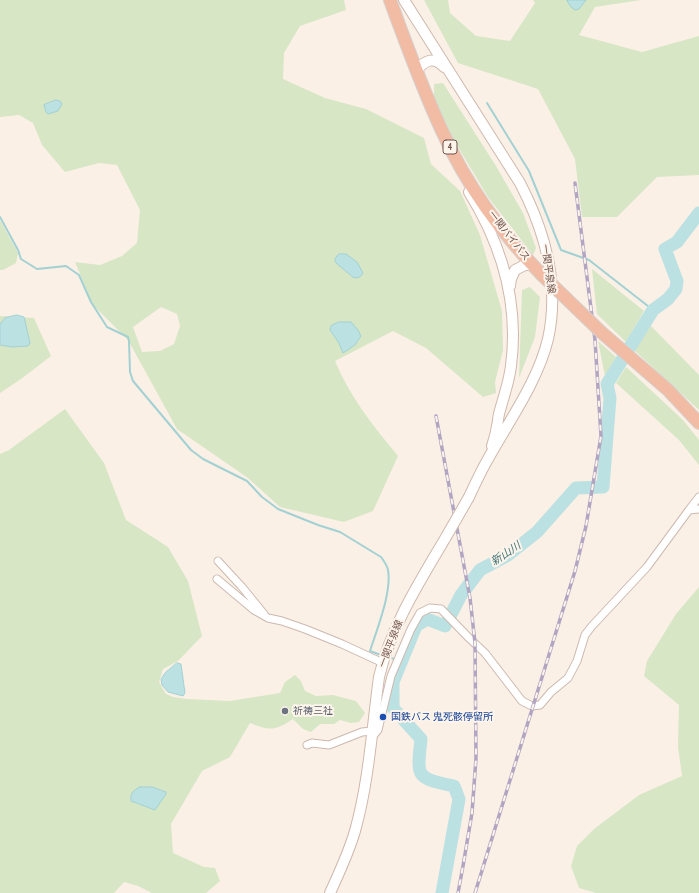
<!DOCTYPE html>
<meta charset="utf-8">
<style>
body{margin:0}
canvas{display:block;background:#faf0e6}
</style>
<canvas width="699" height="893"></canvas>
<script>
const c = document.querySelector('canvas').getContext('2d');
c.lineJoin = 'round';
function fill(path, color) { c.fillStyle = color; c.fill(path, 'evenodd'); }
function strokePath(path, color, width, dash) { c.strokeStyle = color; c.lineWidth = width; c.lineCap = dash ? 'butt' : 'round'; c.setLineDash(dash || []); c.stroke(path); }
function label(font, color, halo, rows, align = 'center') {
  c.font = font + ' "PT Sans Narrow","Noto Sans JP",sans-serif'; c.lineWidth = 4; c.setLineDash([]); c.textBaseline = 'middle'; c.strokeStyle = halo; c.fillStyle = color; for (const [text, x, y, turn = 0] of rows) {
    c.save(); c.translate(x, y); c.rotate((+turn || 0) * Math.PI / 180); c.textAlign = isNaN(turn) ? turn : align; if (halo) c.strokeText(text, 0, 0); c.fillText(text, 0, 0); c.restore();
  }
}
fill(new Path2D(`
 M0,0H344L346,10L300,26L284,53L283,79L325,98L366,109L424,138L431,164L460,191L480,235L502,311L503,350L495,382L496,393L483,397L426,348L393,331L335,361C350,397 374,427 398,456L373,511L344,522L280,507L248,478L177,429L128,340L93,305L75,262L100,265L122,256L137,243L140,210L117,165L99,163L65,172L42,145L33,123L19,115L0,117ZM161,307L177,314L180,326L174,344L160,351L142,352L133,327Z
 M424,0H448L450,13L476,36L510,41L535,3L533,0H641L595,7L579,35L642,52L699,36V175L657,177L617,217H582L575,159L538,89L458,63Z
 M443,83L496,166L523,213L536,248L533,255L488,197L452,137L434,97V84Z
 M0,220L18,253L16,263L3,270H0Z
 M592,269L644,311L626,342L597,314Z
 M530,287L540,297L535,337L519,378L522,290Z
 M0,316L34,318L51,356L21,379L0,393Z
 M651,326L699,375V410L633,349Z
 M598,341L616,357L605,376Z
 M626,367L683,420L699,440V465L679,440L616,383Z
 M65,409L104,463L126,520L168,547L188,581L202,636L178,661L163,669L159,682L166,694L173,697L187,699L230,701L280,693L285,682L295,675L301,681L305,691L316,696L333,695L356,701L365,713L359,722L351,723L340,720L334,724H320L311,732L303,729L293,719C275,731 270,731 250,723L230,757L202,771L171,824L173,853L204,867L215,868L220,881L206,893H152L138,886L124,882L114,893H0V454L9,450Z
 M699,587V893H596L579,888L571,866L577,846L594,829L639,795L682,776L678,747L679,705L644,676L647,661L676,614Z`), '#d7e6c5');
const water = new Path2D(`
 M567,0H586L579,9L575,10L571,7Z
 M56,100L60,101L62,104L58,111L48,114L46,112L44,105Z
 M339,254H346L357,262L363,273L360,277L354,278L336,263L335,259Z
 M17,315L24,317L30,343L28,346L12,347L0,345V324L5,318Z
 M339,322H351L358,330L361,336L355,345L343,353L339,343L330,330L331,326Z
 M177,663L181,664L185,693L183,696L168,692L162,685L161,679L165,673Z
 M140,787H152L166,792V794L155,810L131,801C130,794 133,790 140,787Z`);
fill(water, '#bce1e2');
strokePath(water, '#a3d1d3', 1);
strokePath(new Path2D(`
 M487,103L529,171L561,250L589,260L653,310
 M0,217L18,250L21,259L37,269L66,266L79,275L91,302L107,327L128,337L129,341L130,372L133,381L191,450L203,459L247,481L262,497L278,509L318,525L340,532L381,557C384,561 387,565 388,570C392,592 377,629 370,651L381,655
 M387,657L402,661`), '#a3d1d3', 2);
strokePath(new Path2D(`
 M442,893L459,799L454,786C415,778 417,777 421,739L393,708V682L416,626L427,619L445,626L461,595L480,570L508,555L537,532L576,488L603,487L610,398L607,384L653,310L668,299L676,289L677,281L665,249L677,242L699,213`), '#bce1e2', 13);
const minor = new Path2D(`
 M689,510L699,497
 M218,561L242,587L264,614
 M217,579L254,610L268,618L282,621L305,629L342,644L383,663
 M372,737L378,730L391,676L411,629L420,613L430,608L441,609L469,638L485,653L522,701L532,706L540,705L551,692L568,678L577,661L585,635L592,626L647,567L689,510L699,509
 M307,745L312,743L329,745L362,732L372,731`);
const secondary = new Path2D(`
 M404,0L520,183C545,231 560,285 548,339C538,381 509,421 488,459C481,471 475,484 469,497
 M416,71C425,60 434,56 444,67
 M469,192C502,245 519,304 511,366C509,383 503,398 499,414C498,418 498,422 497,426C496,433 494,440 492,446
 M510,286L511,279L515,270L525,265H533
 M330,893C339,873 349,852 355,831C369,781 372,728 379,677C391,626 420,581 446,537`);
const trunk = new Path2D(`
 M390,0C406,44 422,88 442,131C466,184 502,234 542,275
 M601,332L668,390L699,423`);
strokePath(minor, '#cdb9b0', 9);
strokePath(secondary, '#cfb8ad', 12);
strokePath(trunk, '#d7cfcd', 14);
strokePath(minor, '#fff', 7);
strokePath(secondary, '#fff', 10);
strokePath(trunk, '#f1bca3', 12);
const rail = new Path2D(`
 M436,416L470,598L475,643L476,758L472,813L463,866L458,893
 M475,893L575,571L586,526L601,436L595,340L575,183`);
strokePath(rail, '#b1a5c2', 3.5);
strokePath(rail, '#fdf4eb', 2, [6]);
const secondaryBridge = new Path2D(`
 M446,537L469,497`);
const trunkBridge = new Path2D(`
 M542,275L601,332`);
strokePath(secondaryBridge, '#cfb8ad', 12, []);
strokePath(trunkBridge, '#d7cfcd', 14, []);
strokePath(secondaryBridge, '#fff', 10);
strokePath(trunkBridge, '#f1bca3', 12);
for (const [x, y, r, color] of [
 [285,711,4,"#6b7280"],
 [383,717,4,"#1a4fb4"]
]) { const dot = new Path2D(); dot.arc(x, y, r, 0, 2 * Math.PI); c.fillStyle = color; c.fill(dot); strokePath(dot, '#fdf4eb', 1.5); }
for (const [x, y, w] of [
 [450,147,14]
]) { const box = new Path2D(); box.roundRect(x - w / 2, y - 7, w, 14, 3); c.fillStyle = '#fdf4eb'; c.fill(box); strokePath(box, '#71554d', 1); }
label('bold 9px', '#71554d', null, [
 ["4",450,147]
]);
label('10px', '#71554d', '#fdf4eb', [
 ["一関バイパス",509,236,52],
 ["一関平泉線",548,269,82],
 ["一関平泉線",391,644,-69]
]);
label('10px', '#5b616d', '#fdf4eb', [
 ["祈祷三社",293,711]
], 'left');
label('10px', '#164399', '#fdf4eb', [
 ["国鉄バス 鬼死骸停留所",391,717]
], 'left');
label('italic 11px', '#46797b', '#fdf4eb', [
 ["新山川",506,554,-34]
]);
</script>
